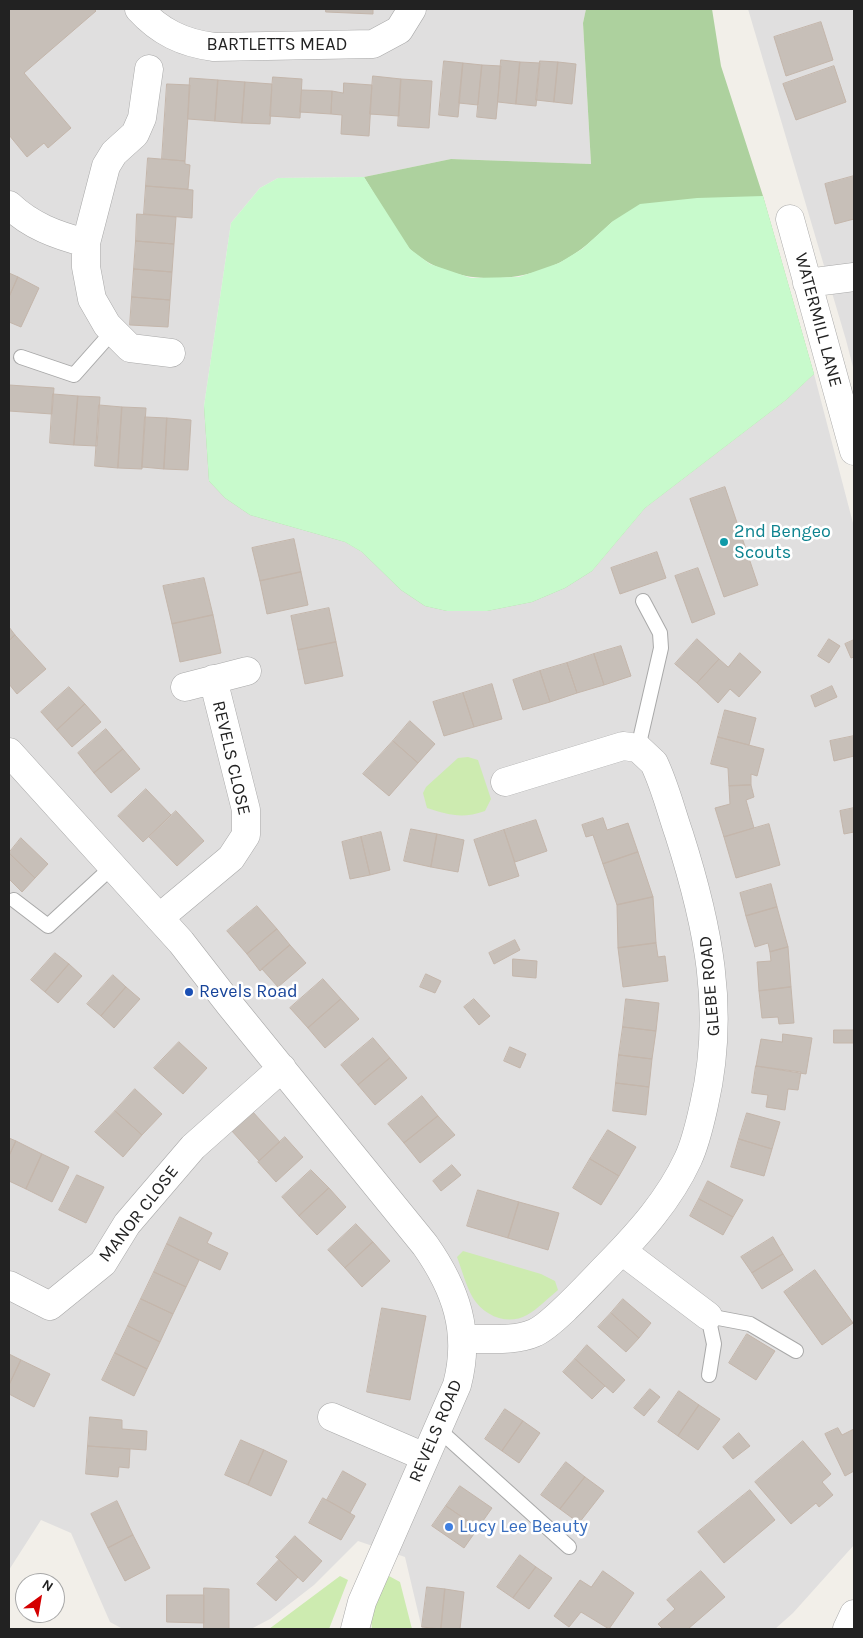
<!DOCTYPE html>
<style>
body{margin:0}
#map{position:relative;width:863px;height:1638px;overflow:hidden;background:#f2efe9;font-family:Karla,sans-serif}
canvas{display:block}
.frame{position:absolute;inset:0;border:10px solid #222;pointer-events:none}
.north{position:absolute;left:15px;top:1573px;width:50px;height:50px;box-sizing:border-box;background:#fff;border:1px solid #a7a7a7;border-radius:50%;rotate:32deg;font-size:14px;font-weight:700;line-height:20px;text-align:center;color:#222}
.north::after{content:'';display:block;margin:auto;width:18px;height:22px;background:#d40000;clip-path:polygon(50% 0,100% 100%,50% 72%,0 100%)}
</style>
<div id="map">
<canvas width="863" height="1638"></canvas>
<div class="frame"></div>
<div class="north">N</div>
</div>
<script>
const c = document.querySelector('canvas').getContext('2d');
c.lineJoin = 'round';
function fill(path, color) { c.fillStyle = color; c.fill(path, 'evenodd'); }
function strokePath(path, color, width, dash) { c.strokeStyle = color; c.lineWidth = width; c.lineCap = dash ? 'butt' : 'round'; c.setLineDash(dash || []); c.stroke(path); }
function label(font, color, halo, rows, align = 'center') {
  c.font = font + ' Karla,sans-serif'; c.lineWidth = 5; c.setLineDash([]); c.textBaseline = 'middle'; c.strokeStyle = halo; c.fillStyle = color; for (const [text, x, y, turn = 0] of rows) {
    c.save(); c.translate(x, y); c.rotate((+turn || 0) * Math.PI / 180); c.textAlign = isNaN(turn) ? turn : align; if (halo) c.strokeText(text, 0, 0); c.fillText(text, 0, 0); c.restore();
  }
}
fill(new Path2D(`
 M9,9H586L583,23L591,164L451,159L364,177L278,178L260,188L231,223L204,406L319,532L345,542L362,552L380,567L592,571L645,508L786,400L814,374L854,527V1545L793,1613L775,1629H422L405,1557L358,1541L314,1585L270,1619L251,1629L121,1628L110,1622L71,1533L41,1520L9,1570Z
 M748,9H854V371L846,340Z`), '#e0dfdf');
fill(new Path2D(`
 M468,757L478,760L491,799L485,811C462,819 449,815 427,808L423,793L426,787L458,758Z
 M463,1251L541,1274L555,1281L558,1290C548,1298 538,1309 527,1315C508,1326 484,1316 473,1298C466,1286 462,1270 457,1257Z
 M340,1576L348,1580L329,1629H269Z
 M389,1576L400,1582L412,1629H372L370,1613Z`), '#cdebb0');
fill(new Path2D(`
 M586,9H712L721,66L763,196L814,374L786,400L645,508L592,571L565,588L532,602L487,611H447L425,606L401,590L362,552L345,542L250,515L225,498L209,481L204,406L250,425L386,509L613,221C597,236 580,253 559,263C514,285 452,285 412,251C399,239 375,195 364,177L451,159L591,164L583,23Z`), '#add19e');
fill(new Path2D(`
 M364,177L410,249L430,264L471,278L519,277L559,263L582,249L613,221L640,204L697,198L763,196L814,374L786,400L645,508L592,571L565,588L532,602L487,611H447L425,606L401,590L362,552L345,542L250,515L225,498L209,481L204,406L231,223L260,188L278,178Z`), '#c8facc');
const building = new Path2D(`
 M9,9H94L96,11L24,73L71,128L48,148L44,143L27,157L9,135Z
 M326,9H373V14L326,12Z
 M821,22L833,60L786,76L774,37Z
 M501,60L520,62L516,104L498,102Z
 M444,61L463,63L458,117L439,115Z
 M540,61L558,62L554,102L536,100Z
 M520,62L540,63L536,106L516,104Z
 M558,62L576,64L572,104L554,102Z
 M463,63L482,65L478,105L459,103Z
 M482,65L501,66L496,119L477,117Z
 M834,66L846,102L796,120L783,84Z
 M373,76L401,79L399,116L370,114Z
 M273,77L302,79L300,118L270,116Z
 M190,78L218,80L215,121L188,119Z
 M401,79L432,81L429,128L398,126Z
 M218,80L245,82L242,123L215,121Z
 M245,82L272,84L270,124L242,123Z
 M344,83L372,85L369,136L341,134L342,115L331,114L332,91L343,93Z
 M167,84L190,85L185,161L162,159Z
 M302,90L332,91L331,114L300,112Z
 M148,158L185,161V164L190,165L188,189L146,186Z
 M854,176V219L835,224L825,184Z
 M146,186L193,190L192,218L144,214Z
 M137,214L176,217L174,244L136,241Z
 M136,241L174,244L172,272L134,269Z
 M134,269L172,272L170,300L132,297Z
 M9,273L18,277L9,297Z
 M18,277L39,288L21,327L9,322V297Z
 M132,297L170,300L168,327L130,325Z
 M9,385L54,388L52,414L9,411Z
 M53,394L78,396L74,445L50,443Z
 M78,396L100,397L97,446L74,445Z
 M99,405L122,407L118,468L95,466Z
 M122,407L146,408L142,469L118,468Z
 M145,417L167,418L164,469L142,467Z
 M167,418L191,420L188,470L164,469Z
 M725,487L758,585L724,597L690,499Z
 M294,539L301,572L260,581L252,548Z
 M657,552L666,578L620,594L611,568Z
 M698,568L715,614L692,623L675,576Z
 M301,572L308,605L267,614L260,581Z
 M204,578L213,615L172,624L163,586Z
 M329,608L336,642L298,650L291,616Z
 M213,615L221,653L180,662L172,624Z
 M9,627L15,635L9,641Z
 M15,635L46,669L17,694L9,684V641Z
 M697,639L719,659L697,683L675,664Z
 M829,639L840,646L829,663L818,656Z
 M854,640V657L851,658L845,644Z
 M336,642L343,676L305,684L298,650Z
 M621,646L631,676L604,685L594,654Z
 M740,653L761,672L739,697L730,689L718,703L697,683L719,659L728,667Z
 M594,654L604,685L577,693L567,663Z
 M567,663L577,693L550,702L540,671Z
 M540,671L550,702L523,710L513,680Z
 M492,684L502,719L474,727L463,693Z
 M832,686L837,697L815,707L811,696Z
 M69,687L85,704L57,730L41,712Z
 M463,693L474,727L444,736L433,702Z
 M85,704L101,722L72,747L57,730Z
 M725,710L756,718L749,745L718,737Z
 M410,721L435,744L418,763L393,741Z
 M106,729L123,749L94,773L78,753Z
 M854,736V756L834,761L830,741Z
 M718,737L764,749L757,776L751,774V785L729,786L728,768L711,764Z
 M393,741L418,763L389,796L363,774Z
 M123,749L140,769L111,793L94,773Z
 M751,785L754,797L746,800L754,828L724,837L715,808L730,804L729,786Z
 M146,789L171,815L143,842L118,816Z
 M854,808V832L844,834L840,811Z
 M176,811L204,841L177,866L149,837Z
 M603,818L607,830L628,823L638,852L603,864L593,835L586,837L582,825Z
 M536,820L547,851L515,862L504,830Z
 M769,824L780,865L736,878L724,837Z
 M411,829L437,834L431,867L404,861Z
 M504,830L519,876L489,886L474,840Z
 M381,832L390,870L370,875L361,837Z
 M437,834L464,840L458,872L431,867Z
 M361,837L370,875L350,879L342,842Z
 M21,838L48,864L35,878L9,853Z
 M638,852L653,897L617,905L603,864Z
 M9,853L35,878L22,892L9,879Z
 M771,884L777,907L746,916L740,893Z
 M653,897L656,943L618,948L617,905Z
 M257,906L277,929L247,954L227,931Z
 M777,907L788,947L770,952L768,943L755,947L746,916Z
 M277,929L290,945L260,971L247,954Z
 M515,940L520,950L494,964L489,953Z
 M656,943L658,957L665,956L668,981L623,987L618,948Z
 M290,945L306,963L278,987L262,969Z
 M788,947L791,987L759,991L757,962L771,961L770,952Z
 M55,953L69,964L45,992L31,980Z
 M513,959L537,961L536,978L513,976Z
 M69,964L82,976L58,1003L45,992Z
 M426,974L441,981L435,993L420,987Z
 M113,975L126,987L101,1016L87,1004Z
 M323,979L341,999L308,1028L290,1008Z
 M126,987L140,999L114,1028L101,1016Z
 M791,987L794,1023L779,1024L778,1017L762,1018L759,991Z
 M341,999L359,1019L325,1048L308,1028Z
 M474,999L490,1016L479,1025L464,1007Z
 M626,999L659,1003L656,1031L623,1027Z
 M623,1027L656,1031L652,1059L619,1055Z
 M834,1030H854V1043H834Z
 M783,1034L812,1038L806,1074L756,1066L761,1039L782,1042Z
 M373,1038L390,1058L358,1085L341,1065Z
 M179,1042L207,1068L183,1094L154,1068Z
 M510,1047L526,1054L520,1068L504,1061Z
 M619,1055L652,1059L649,1087L616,1083Z
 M390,1058L407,1078L375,1105L358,1085Z
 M756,1066L801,1072L798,1090L788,1089L785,1110L766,1107L768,1095L752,1093Z
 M616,1083L649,1087L646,1115L613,1111Z
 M135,1089L162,1114L142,1135L115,1111Z
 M422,1096L438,1116L404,1143L388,1124Z
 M115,1111L142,1135L123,1157L95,1132Z
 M252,1111L280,1142L259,1161L231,1130Z
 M747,1113L780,1122L772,1149L739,1139Z
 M438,1116L455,1135L420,1163L404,1143Z
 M608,1130L636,1147L619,1176L590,1159Z
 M285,1137L303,1157L276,1182L258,1162Z
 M9,1138L16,1141L9,1156Z
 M739,1139L772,1149L764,1176L731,1167Z
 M16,1141L42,1154L26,1189L9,1181V1156Z
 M42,1154L69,1167L52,1202L26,1189Z
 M590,1159L619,1176L601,1205L573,1188Z
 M452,1165L461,1175L441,1191L433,1181Z
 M311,1170L329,1188L299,1216L282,1197Z
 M77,1175L104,1187L86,1223L59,1210Z
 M708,1181L743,1200L733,1217L699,1199Z
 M329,1188L346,1207L317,1235L299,1216Z
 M478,1190L519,1202L508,1238L467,1226Z
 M699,1199L733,1217L723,1235L690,1216Z
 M519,1202L559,1213L548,1250L508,1238Z
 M180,1217L212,1233L207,1243L228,1253L220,1270L167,1244Z
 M356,1224L373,1242L345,1268L328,1250Z
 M773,1237L783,1254L752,1273L741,1257Z
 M373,1242L390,1261L362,1287L345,1268Z
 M167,1244L199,1260L186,1287L154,1272Z
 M783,1254L793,1270L762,1289L752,1273Z
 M815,1270L853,1323L822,1345L784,1292Z
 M154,1272L186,1287L173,1314L141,1299Z
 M141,1299L173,1314L160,1342L128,1326Z
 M623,1299L651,1323L639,1338L611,1313Z
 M382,1308L426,1316L410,1400L367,1392Z
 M611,1313L639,1338L626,1352L598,1327Z
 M128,1326L160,1342L147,1369L115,1353Z
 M747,1334L775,1351L756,1380L729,1363Z
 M587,1345L625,1380L613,1393L575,1359Z
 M115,1353L147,1369L134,1396L102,1380Z
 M9,1354L21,1360L9,1385Z
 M575,1359L605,1386L592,1399L563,1372Z
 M21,1360L50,1374L34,1407L9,1394V1385Z
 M650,1389L660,1397L644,1416L634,1408Z
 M679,1391L699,1405L678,1436L658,1422Z
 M699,1405L720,1419L698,1450L678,1436Z
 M505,1409L523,1421L502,1451L485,1439Z
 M90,1417L122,1420V1429L147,1431L146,1450L88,1446Z
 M523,1421L540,1433L519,1463L502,1451Z
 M838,1428L842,1435L854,1429V1471L845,1476L825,1434Z
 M739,1433L750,1446L733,1459L723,1447Z
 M241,1440L264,1450L248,1485L225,1475Z
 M803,1441L831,1474L822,1482L833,1495L819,1507L816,1503L791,1524L755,1482Z
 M88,1446L130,1449L129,1468L119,1467L118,1477L86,1474Z
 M264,1450L287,1461L271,1496L248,1485Z
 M566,1462L585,1477L560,1509L541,1495Z
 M343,1471L366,1484L350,1513L327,1500Z
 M585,1477L604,1491L579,1523L560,1509Z
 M460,1486L492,1508L478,1528L446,1506Z
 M750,1490L775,1520L724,1563L698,1532Z
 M323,1498L355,1516L341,1540L309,1523Z
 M117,1501L133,1535L108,1548L91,1514Z
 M446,1506L478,1528L464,1548L432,1526Z
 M133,1535L150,1568L125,1581L108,1548Z
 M295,1536L322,1561L303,1582L276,1557Z
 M520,1555L536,1567L513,1598L497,1587Z
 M279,1560L298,1577L276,1601L257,1584Z
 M536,1567L552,1578L529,1609L513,1598Z
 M603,1571L634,1593L609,1629L581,1612L569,1627L554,1616L580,1580L591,1587Z
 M701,1571L725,1597L688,1629H663L658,1624L675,1609L667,1600Z
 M427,1587L445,1589L441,1629L422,1627Z
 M204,1588L229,1589V1629H204Z
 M445,1589L464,1592L460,1629H441Z
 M167,1595H204V1623L167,1622Z`);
fill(building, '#c7bfb8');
strokePath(building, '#c4b6ab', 1);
const lane = new Path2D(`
 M21,357L74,375L113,331
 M638,748L661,648L660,633L643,601
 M14,900L48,926L112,867
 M708,1316L750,1324L796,1351
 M708,1316L714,1344L709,1375
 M438,1429L569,1547`);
const street = new Path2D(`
 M139,9C160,32 183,43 214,47L373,44L399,30L412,9
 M149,69L142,118L135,134L114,153L106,166L86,243V267L92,299L107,325L130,348L171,353
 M9,205C31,226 56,235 86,243
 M790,219L854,451
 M807,283L854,277
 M185,687L247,671
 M9,752L181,942L230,1005L425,1245C456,1289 471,1332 457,1385L362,1602L355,1629
 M159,918L231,858L246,835V810L213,679
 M622,1251L708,1316
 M9,1285L50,1306L103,1263L127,1224L193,1147L282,1068
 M463,1339C485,1338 514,1342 534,1333C552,1326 594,1279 609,1264C640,1232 669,1200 688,1159C696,1142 700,1123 704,1105C726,1010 708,925 679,834C671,811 665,786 654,763L638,748L623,746L505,782
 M332,1417L425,1457
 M847,1629L854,1614`);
strokePath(lane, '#a9a9a9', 16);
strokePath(street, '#a9a9a9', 29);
strokePath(lane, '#fff', 14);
strokePath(street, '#fff', 28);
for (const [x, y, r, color] of [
 [724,542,5,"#0f9aa8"],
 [189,992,5,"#1a4fb4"],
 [449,1527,5,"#3f7fe0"]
]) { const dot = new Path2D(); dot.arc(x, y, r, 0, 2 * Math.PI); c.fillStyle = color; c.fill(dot); strokePath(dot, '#fff', 2); }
label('18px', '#222', '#fff', [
 ["BARTLETTS MEAD",277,45],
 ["WATERMILL LANE",818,320,75],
 ["REVELS CLOSE",231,758,77],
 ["GLEBE ROAD",710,986,-95],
 ["MANOR CLOSE",139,1214,-52],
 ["REVELS ROAD",436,1431,-67]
]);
label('18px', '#0d838f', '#fff', [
 ["2nd Bengeo",734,532],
 ["Scouts",734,553]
], 'left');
label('18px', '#164399', '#fff', [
 ["Revels Road",199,992]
], 'left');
label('18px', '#366cbe', '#fff', [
 ["Lucy Lee Beauty",459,1527]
], 'left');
</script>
